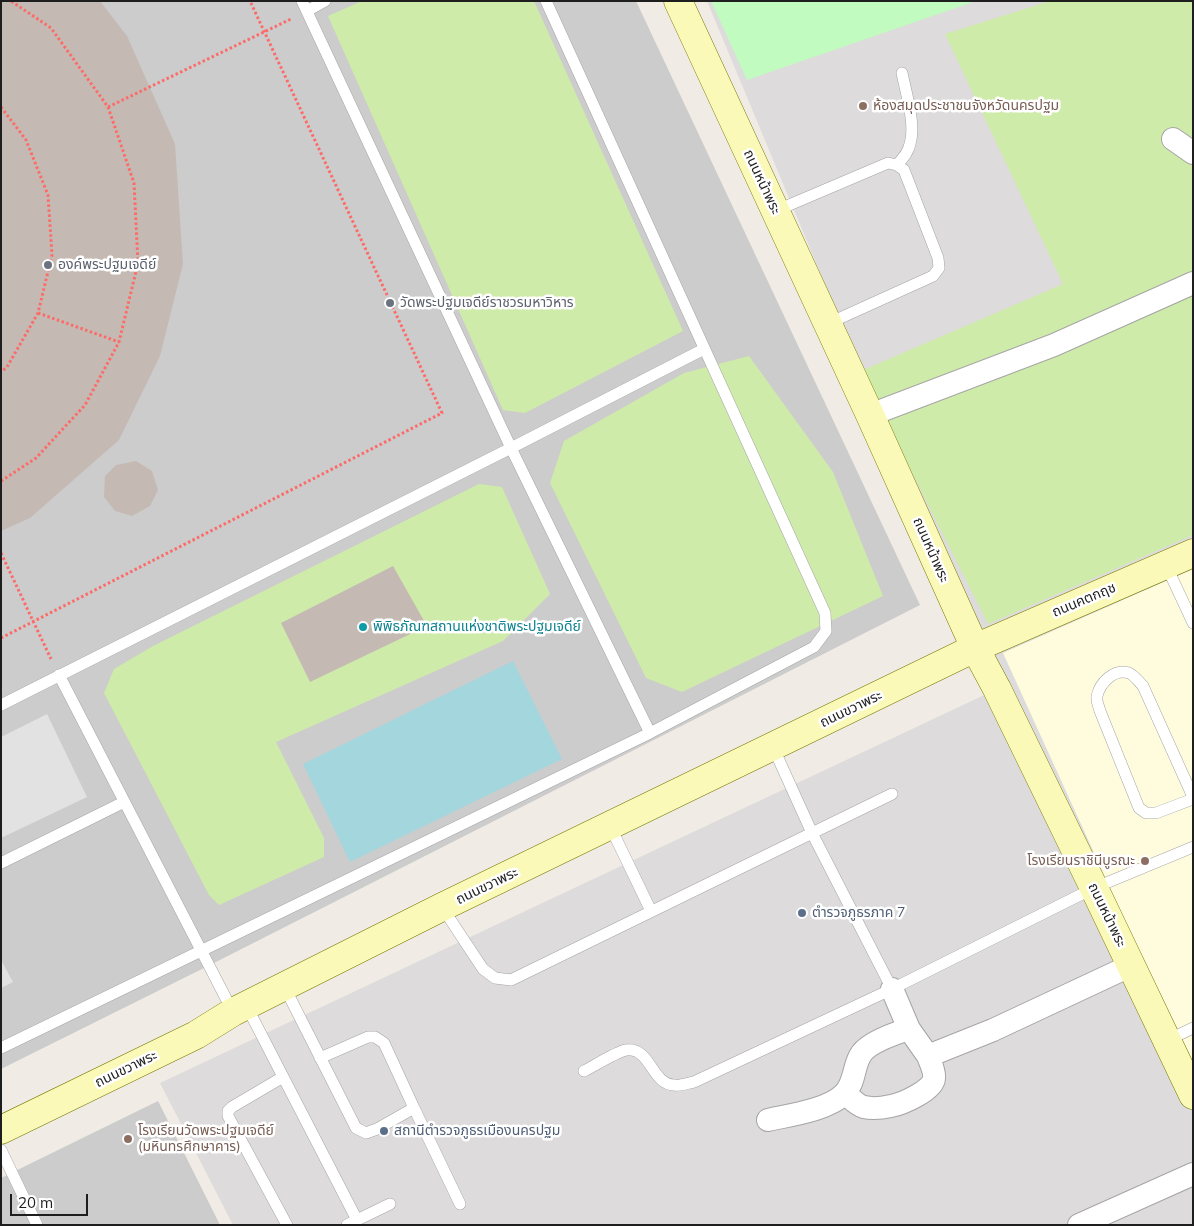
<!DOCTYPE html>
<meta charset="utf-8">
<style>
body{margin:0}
#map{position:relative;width:1194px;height:1226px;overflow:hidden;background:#f0ebe4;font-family:Mulish,sans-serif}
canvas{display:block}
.frame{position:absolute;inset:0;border:2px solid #1e1e1e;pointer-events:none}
.scale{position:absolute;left:10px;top:1194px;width:78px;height:22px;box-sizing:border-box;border:2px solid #1e1e1e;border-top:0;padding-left:6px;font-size:15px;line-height:18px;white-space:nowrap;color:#1e1e1e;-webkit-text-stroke:4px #fff;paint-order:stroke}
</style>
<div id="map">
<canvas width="1194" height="1226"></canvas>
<div class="frame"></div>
<div class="scale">20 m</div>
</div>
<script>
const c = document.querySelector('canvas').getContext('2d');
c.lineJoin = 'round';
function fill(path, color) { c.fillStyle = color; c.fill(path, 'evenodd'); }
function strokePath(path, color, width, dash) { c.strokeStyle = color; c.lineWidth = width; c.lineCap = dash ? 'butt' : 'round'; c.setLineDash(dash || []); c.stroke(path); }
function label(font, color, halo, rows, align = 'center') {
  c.font = font + ' Mulish,"Noto Sans Thai",sans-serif'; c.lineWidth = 5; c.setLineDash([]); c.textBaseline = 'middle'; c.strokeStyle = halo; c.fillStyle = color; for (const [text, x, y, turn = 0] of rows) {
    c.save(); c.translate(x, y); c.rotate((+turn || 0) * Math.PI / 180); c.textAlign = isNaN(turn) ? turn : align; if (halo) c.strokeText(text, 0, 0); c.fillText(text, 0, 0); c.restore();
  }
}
fill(new Path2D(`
 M707,1H1193V1225H233L160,1083L997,689L861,371Z`), '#dddbdb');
fill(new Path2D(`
 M1193,569V1070L1003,653Z`), '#fffcde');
fill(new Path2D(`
 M1,1H636L920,605L208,966L1,1069Z
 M158,1101L220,1225H1V1178Z`), '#ccc');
fill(new Path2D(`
 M362,1H534L683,331L525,413L503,410L328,16Z
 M1050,1H1193V535L988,624L861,371L1063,284L945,34Z
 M749,356L833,472L883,596L682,692L646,678L550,483L564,441L684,373Z
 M479,484L502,487L550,594L503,641L276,742L324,838V857L219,905L209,895L104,693L114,669L153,646Z`), '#cfeba9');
fill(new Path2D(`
 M711,1H976L747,80Z`), '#c1fbc0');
fill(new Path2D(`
 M47,714L87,797L1,838V737Z
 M1,960L13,982L1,988Z`), '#e2e2e2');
fill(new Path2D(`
 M513,661L562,759L350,862L303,764Z`), '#a4d6de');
fill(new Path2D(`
 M1,1H100L127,36L175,144L183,264L160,356L119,440L30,518L1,531Z
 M136,461L152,471L158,490L150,506L132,516L115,511L104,497L105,476L116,465Z
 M393,566L427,626L310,682L281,623Z`), '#c4bab3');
const lane = new Path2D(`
 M302,1L511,448L650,733
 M307,11L325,1
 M897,165C903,158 908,153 910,144C916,125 906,93 902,73
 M775,211L888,163L897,165L904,170L938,258L939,268L933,276L827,324
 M1166,565L1193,623
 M59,675L233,1012
 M1,705L511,448L704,349
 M773,747L812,833L892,989L1094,888L1193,847
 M1193,797L1143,686C1139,682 1134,675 1129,673C1114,668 1100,683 1097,696C1096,701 1099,707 1100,711L1139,808L1146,813H1156L1193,799
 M610,826L651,911
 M1,863L124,802
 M442,907L483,969L495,978L511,980L892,794
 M284,986L356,1128L366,1133L377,1129L414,1108L460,1204
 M246,1005L357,1220L347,1225
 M1166,1041L1193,1028
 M1,1048L650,733L814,647L826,631L825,613L546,1
 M320,1058L368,1037H375L384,1043L414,1108
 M584,1071C594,1066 616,1052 626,1050C651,1047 651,1084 674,1085C680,1086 688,1083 694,1082L892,989
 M283,1077L232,1107L228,1111V1116L287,1225
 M1,1150L37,1225
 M357,1220L390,1204`);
const street = new Path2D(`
 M1173,139L1193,153
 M870,415L1054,345L1193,283
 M892,989L909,1029
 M845,1093C851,1098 856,1105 864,1107C872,1109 882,1108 891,1106C902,1104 934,1090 934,1078C935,1071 930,1062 928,1056
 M768,1120C790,1115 828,1110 844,1094C855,1083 853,1068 860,1056C866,1043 896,1033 909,1029L928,1056L993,1030L1132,965
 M1079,1225L1193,1174`);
const secondary = new Path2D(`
 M678,1L870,415L975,648L997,689L1094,888L1193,1095
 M1,1130L196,1035L233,1012L442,907L975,648L1193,553`);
strokePath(lane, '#a5a5a5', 12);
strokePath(street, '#a5a5a5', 24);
strokePath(secondary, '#757802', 29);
strokePath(new Path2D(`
 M1,107L26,140L48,195L52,255L38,313L7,367L1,372
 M108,107L291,19
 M38,313L119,342
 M1,481L36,458L85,405L119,342L138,263L134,183L108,107L51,28L11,1
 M1,553L51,659
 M1,638L442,413L250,1`), '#fd6b68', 3, [2.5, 2.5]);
strokePath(lane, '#fff', 11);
strokePath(street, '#fff', 22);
strokePath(secondary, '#fbf9b7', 28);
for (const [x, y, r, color] of [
 [863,106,5,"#8d6e63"],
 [48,265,5,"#6b7280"],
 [390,303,5,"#6b7280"],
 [363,627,5,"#0f9aa8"],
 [1145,861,5,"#8d6e63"],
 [802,913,5,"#5c6f8a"],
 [384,1131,5,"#5c6f8a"],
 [128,1139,5,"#8d6e63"]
]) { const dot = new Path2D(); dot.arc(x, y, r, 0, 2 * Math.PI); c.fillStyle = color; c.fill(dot); strokePath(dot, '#fff', 2); }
label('14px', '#785e54', '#fff', [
 ["ห้องสมุดประชาชนจังหวัดนครปฐม",873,106],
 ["โรงเรียนราชินีบูรณะ",1135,861,"right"],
 ["โรงเรียนวัดพระปฐมเจดีย์",138,1131],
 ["(มหินทรศึกษาคาร)",138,1147]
], 'left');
label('14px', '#1e1e1e', '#fff', [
 ["ถนนหน้าพระ",762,182,65],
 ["ถนนหน้าพระ",931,550,66],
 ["ถนนคตกฤช",1084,600,-23],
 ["ถนนขวาพระ",851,709,-26],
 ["ถนนขวาพระ",487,886,-26],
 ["ถนนหน้าพระ",1107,915,64],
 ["ถนนขวาพระ",126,1069,-26]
]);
label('14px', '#5b616d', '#fff', [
 ["องค์พระปฐมเจดีย์",58,265],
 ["วัดพระปฐมเจดีย์ราชวรมหาวิหาร",400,303]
], 'left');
label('14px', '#0d838f', '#fff', [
 ["พิพิธภัณฑสถานแห่งชาติพระปฐมเจดีย์",373,627]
], 'left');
label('14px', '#4e5e75', '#fff', [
 ["ตำรวจภูธรภาค 7",812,913],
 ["สถานีตำรวจภูธรเมืองนครปฐม",394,1131]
], 'left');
</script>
